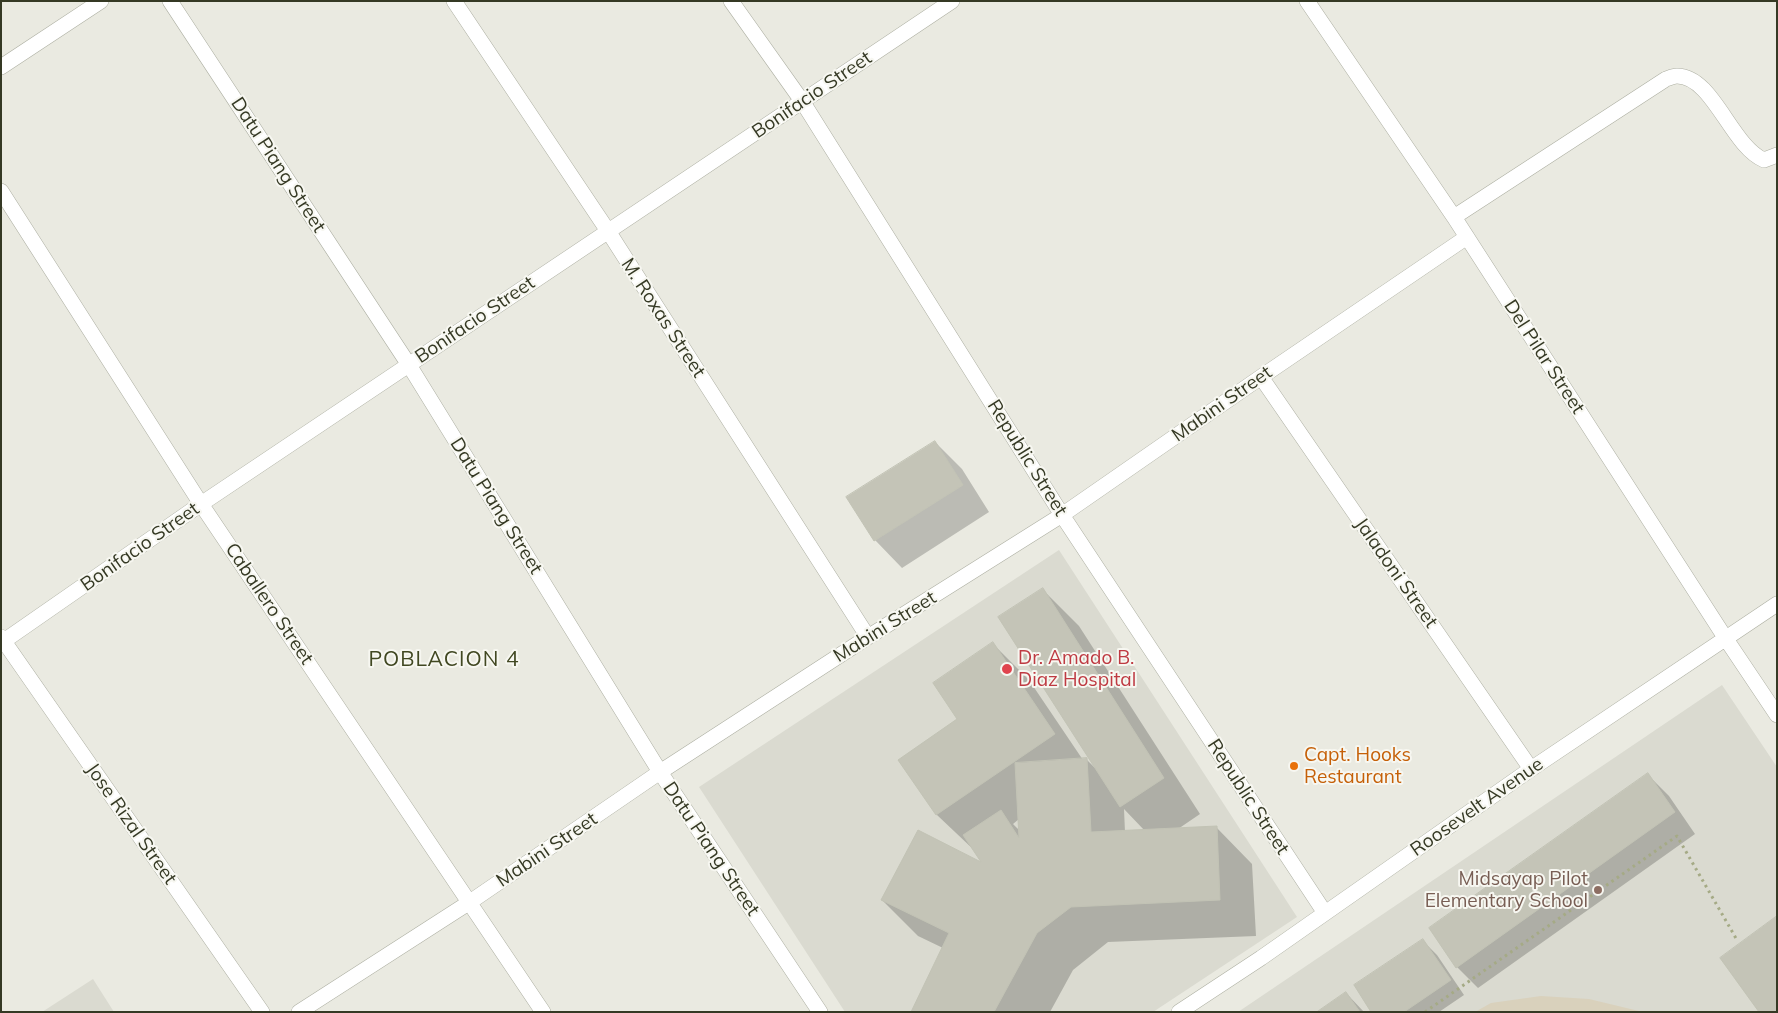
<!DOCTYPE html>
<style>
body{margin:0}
#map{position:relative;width:1778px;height:1013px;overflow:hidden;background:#eaeae1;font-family:Mulish,sans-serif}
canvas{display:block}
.frame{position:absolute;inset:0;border:2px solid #353924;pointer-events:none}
</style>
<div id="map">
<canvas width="1778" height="1013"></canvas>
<div class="frame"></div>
</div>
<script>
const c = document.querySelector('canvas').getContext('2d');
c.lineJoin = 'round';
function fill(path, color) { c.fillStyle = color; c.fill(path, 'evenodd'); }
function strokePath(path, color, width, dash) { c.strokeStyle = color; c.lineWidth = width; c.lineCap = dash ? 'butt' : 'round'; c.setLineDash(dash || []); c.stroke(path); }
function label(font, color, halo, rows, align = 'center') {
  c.font = font + ' Mulish,sans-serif'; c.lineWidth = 4; c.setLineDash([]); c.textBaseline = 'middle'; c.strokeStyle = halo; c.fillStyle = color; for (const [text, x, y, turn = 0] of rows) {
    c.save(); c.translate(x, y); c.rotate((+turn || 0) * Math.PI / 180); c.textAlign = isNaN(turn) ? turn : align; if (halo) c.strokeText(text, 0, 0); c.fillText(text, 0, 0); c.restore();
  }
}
fill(new Path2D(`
 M1059,550L1297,917L1153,1012H845L699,787Z
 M1722,685L1777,767V1012H1238Z
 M93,979L114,1012H42Z`), '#dadad0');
fill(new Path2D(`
 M1541,996L1589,999L1643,1012H1475L1491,1003Z`), '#d9d1bc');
fill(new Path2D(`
 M935,442L962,469L989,512L902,568L875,540L848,497Z
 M1043,590L1079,626L1200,814L1178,829L1216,827L1252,864L1256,936L1108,942L1073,970L1050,1012H912L943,948L918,936L882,900L984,866L974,850L937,815L900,760L959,720L993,644L1029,680L1083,760H1087L1095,768ZM1124,809L1145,831L1125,832ZM1019,819L1020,831L1013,824Z
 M1648,775L1669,796L1695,834L1478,988L1457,967Z
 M1423,941L1437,955L1464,995L1439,1012H1373Z
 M1346,993L1364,1012H1319Z`), '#0003');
const building = new Path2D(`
 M935,441L963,485L874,541L846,497Z
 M1043,588L1164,778L1120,807L998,617Z
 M993,642L1055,734L936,815L898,760L957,719L933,683Z
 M1087,758L1091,832L1217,826L1220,900L1071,907L1037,933L994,1012H911L949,933L881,900L918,830L981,862L963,835L1001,810L1019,838L1015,763Z
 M1648,773L1675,812L1456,968L1429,928Z
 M1777,916V1012H1759L1720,958Z
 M1423,939L1451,980L1404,1012H1371L1354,985Z
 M1346,992L1360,1012H1317Z`);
fill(building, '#c4c4b7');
strokePath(building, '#c2c3b5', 1);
const street = new Path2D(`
 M170,1L409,365L660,772L820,1012
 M454,1L608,231L868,637
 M731,1L802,101L1062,515L1325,913
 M1307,1L1454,217L1726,639L1777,715
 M1,67L101,1
 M1,191L201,504L543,1012
 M1454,217L1666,79C1669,78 1673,76 1677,76C1713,76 1731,146 1764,160L1777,155
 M1261,377L1531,769
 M1,637L262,1012
 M1,643L201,504L952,1
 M299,1012L470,902L660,772L868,637L1062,515L1261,377L1467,237
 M1179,1012L1261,958L1531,769L1777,604`);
strokePath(street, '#acaea1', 16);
strokePath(new Path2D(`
 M1425,1012L1677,836L1737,940`), '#a5aa85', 3, [2.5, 4]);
strokePath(street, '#fff', 15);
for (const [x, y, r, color] of [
 [1007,669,6,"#e0444e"],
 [1294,766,5,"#e8710a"],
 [1598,890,5,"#8d6e63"]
]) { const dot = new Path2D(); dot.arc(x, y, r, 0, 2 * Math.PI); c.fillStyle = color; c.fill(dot); strokePath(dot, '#f7f7f1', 2); }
label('19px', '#353924', '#f7f7f1', [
 ["Bonifacio Street",812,95,-34],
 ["Datu Piang Street",278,165,57],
 ["M. Roxas Street",663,318,57],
 ["Bonifacio Street",475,320,-34],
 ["Del Pilar Street",1544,357,57],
 ["Mabini Street",1222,404,-35],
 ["Republic Street",1027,458,58],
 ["Datu Piang Street",496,506,58],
 ["Bonifacio Street",140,547,-35],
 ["Jaladoni Street",1396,573,55],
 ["Caballero Street",269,604,56],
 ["Mabini Street",885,627,-32],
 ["Republic Street",1248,797,57],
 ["Roosevelt Avenue",1477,807,-35],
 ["Jose Rizal Street",131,824,55],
 ["Datu Piang Street",711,849,56],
 ["Mabini Street",547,850,-34]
]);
label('19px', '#be3a42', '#f7f7f1', [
 ["Dr. Amado B.",1018,658],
 ["Diaz Hospital",1018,680]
], 'left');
label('19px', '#c56008', '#f7f7f1', [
 ["Capt. Hooks",1304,755],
 ["Restaurant",1304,777]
], 'left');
label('19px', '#785e54', '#f7f7f1', [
 ["Midsayap Pilot",1588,879],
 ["Elementary School",1588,901]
], 'right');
c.letterSpacing = '1px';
label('21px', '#414822', '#f7f7f1', [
 ["POBLACION 4",444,660]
]);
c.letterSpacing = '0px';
</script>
